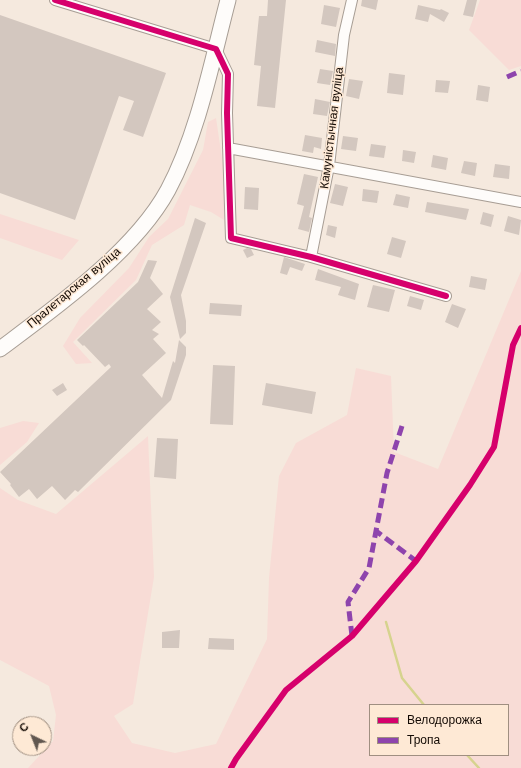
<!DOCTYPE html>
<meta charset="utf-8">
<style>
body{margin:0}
#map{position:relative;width:521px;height:768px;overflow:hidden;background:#f5e9de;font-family:"Work Sans",sans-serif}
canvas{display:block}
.legend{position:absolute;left:369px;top:704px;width:140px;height:52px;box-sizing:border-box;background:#fee9d5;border:1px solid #a08f81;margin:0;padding:5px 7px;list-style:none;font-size:12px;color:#120903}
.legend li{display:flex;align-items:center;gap:8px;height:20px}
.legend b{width:20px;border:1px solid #a08f81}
.north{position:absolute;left:12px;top:716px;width:40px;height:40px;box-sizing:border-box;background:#fee9d5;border:1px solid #a08f81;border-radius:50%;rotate:317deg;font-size:11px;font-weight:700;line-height:16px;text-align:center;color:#120903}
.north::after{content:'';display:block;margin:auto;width:14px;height:18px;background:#615750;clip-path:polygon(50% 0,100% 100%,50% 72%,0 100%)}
</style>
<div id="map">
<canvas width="521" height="768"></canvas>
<ul class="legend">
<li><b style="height:5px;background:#d6006c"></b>Велодорожка</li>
<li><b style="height:5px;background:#8e44ad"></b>Тропа</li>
</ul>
<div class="north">С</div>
</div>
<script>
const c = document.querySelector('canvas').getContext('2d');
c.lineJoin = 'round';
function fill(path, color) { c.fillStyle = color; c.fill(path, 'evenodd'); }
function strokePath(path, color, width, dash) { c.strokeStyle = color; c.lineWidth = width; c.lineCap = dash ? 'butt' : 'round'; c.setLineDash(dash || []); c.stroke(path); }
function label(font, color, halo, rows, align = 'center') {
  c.font = font + ' "Work Sans",sans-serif'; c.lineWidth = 3; c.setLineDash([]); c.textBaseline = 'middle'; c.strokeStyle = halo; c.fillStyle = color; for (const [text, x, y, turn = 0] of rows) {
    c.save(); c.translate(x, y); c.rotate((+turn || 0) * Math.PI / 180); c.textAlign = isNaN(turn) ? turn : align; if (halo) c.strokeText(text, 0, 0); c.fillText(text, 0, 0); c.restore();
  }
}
fill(new Path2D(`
 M480,0H521V66L509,70L469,30Z
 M216,118L224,172V220L211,212L190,205L184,225L152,245L136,280L73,342L92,363L76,364L63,346L80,318L129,268L149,237L168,219L203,150L208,122Z
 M0,214L79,240L62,260L0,238Z
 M521,271V768H28L53,741L56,715L49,686L0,660V488L18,500L56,514L148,436L154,577L133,704L114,716L132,743L175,753L216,744L267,639L269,578L279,476L296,443L347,415L356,368L391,376L394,452L438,469ZM370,705H508V755H370Z
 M23,421L39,423L27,442L0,465V428Z`), '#f8dcd6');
strokePath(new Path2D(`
 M386,622L402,678L424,705
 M467,755L479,768`), '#d6d38e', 2.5);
fill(new Path2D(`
 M268,0H286L275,108L257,106L261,66L254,65L259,16H267Z
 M362,0H378L376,10L361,6Z
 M467,0H477L473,17L463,15Z
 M324,5L340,8L336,27L321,24Z
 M418,5L440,10L441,9L449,13L444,22L430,14L428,22L415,19Z
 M0,15L166,73L143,137L123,130L134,101L119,96L75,220L0,193Z
 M317,40L336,44L335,56L315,52Z
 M320,69L333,71L330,85L317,83Z
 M389,73L405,75L403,95L387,93Z
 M349,79L363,81L359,99L346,96Z
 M436,80L450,81L448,93L435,92Z
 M478,85L490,87L488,102L476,100Z
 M315,99L330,102L327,116L313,114Z
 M305,135L322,138L321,149L314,147L313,153L302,151Z
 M343,136L358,138L356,151L341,149Z
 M371,144L386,146L384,158L369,156Z
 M403,150L416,152L414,163L402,161Z
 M433,155L448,158L446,170L431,167Z
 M464,161L477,163L475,176L461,173Z
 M495,164L510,166L509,179L493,177Z
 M304,174L318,177L309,217L312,218L309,232L298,229L304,206L297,204Z
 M335,184L348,187L343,206L330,203Z
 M245,187L259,188L258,210L244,209Z
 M363,189L379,191L377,203L362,201Z
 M396,194L410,197L408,208L393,205Z
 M427,202L469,209L466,220L425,212Z
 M483,212L494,215L491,227L480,224Z
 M508,216L521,220L519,235L504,231Z
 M195,218L206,223L181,295L186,321V333L180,339L170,297Z
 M328,225L337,227L335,238L326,235Z
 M392,237L406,241L401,258L387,254Z
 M247,248L251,249L254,255L247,258L243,250Z
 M284,257L305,264L302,271L290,267L287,275L280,273Z
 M148,260L157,261L150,278L163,294L147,309L161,322L152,330L159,334L153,339L166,353L142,375L162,398L173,361L175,363L179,340L186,347V355L171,400L78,492L75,490L65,500L52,486L37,499L29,489L19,497L10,485L11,484L0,472L111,367L109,364L105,367L84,345L83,346L77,340L138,282Z
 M318,269L359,284L355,300L338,295L341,287L315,280Z
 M471,276L487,279L485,290L469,287Z
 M373,285L395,290L389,312L367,307Z
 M410,296L424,300L421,310L407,306Z
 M210,303L242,305L241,316L209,314Z
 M452,304L466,309L458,328L445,322Z
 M213,365L235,366L233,425L210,424Z
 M63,383L67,390L57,396L52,390Z
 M266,383L316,392L312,414L262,405Z
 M157,438L178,439L176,479L154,477Z
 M180,630L179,648H162V632Z
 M209,638L234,639V650L208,649Z`), '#d3c7bf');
const minor = new Path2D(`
 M55,0L216,49L228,74L227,113L231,238L311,257L446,296
 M228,148L521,202
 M311,257L329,166L344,35L352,0`);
const secondary = new Path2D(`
 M0,349C55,308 135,251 168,190C198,134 212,61 228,0`);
strokePath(minor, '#a79d94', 12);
strokePath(secondary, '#a79d94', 17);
strokePath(minor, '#fefcfa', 10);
strokePath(secondary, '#fefcfa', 15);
strokePath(new Path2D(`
 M507,77L521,71
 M402,426L387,473L376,531L416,561
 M352,636L348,602L369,568L376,531`), '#8e44ad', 5, [10, 5]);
strokePath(new Path2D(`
 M55,0L216,49L228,74L227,113L231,238L311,257L446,296
 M231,768L236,759L286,690L352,636L416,561L470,485L494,447L513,345L521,328`), '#d6006c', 6);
label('12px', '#120903', '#fee9d5', [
 ["Камуністычная вуліца",332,128,-83],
 ["Пралетарская вуліца",74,288,-40]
]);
</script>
